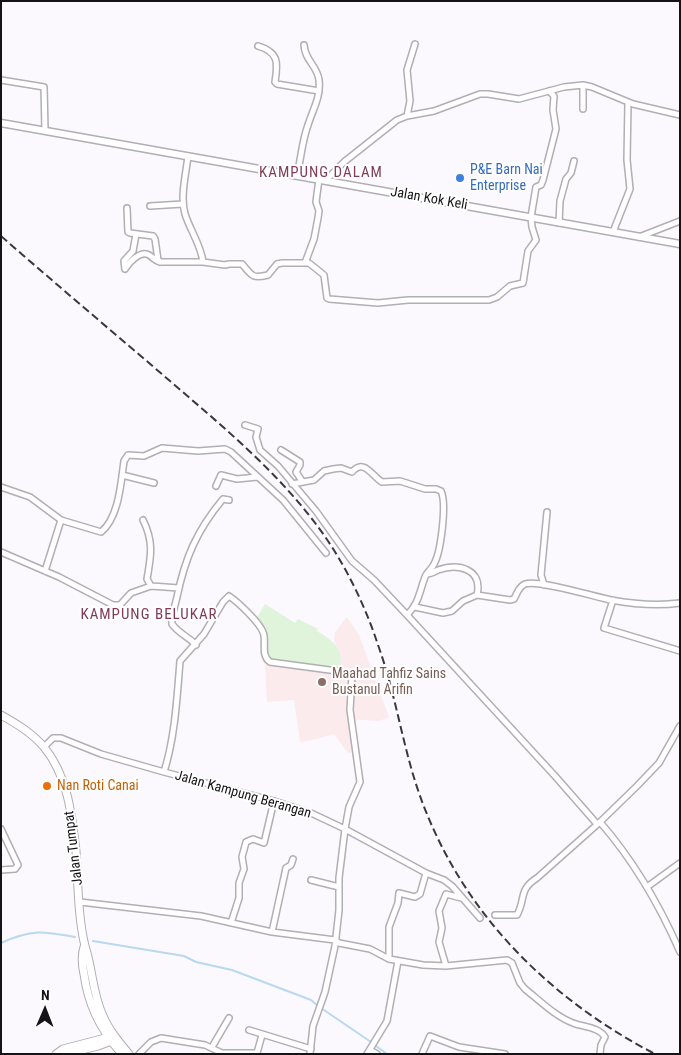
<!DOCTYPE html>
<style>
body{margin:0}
#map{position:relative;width:681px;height:1055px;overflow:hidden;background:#fbf8fe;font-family:"Roboto Condensed",sans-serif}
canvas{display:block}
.frame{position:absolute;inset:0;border:2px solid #141315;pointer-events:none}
.north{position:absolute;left:20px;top:985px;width:50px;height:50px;-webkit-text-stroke:4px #fff;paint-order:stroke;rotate:1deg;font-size:14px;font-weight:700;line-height:20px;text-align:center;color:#141315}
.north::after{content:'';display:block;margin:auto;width:18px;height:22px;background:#141315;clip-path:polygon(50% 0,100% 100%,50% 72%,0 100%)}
</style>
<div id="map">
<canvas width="681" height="1055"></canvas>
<div class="frame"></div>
<div class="north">N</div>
</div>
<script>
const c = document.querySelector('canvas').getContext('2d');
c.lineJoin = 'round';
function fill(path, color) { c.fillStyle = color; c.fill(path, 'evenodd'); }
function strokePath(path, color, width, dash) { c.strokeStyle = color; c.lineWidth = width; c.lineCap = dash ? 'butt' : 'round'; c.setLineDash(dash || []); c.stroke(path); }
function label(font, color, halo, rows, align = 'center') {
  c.font = font + ' "Roboto Condensed",sans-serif'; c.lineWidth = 4; c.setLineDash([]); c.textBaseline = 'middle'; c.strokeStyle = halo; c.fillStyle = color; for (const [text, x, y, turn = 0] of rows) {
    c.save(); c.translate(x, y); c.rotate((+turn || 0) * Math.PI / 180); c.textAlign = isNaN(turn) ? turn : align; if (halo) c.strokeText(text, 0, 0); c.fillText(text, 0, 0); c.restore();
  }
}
fill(new Path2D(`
 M347,617L359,635L389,717L379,721L350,719L353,752L348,753L334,734L317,739L300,742L294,700L267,702L265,663L338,673L341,656L334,641L335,632Z`), '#fbebed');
fill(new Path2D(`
 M265,604L295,623L298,619L318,629L317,631C334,641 347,651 338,673L264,663L263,661L261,633L253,624Z`), '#e0f3db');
strokePath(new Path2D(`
 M93,941L184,956L196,962L232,970L311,1000L317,1005
 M1,943C32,929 43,931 75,937
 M321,1008L371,1042
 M376,1046L387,1054`), '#b8d9ee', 2);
const minor = new Path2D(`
 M258,46C279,52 278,63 275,82L277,84L319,91
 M1,80L44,87L45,130
 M583,109V85
 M407,116L410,101L407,70L415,44
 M188,156C186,174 180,197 185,214C190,230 201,245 203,262
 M297,175C301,159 302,141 308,125C313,109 321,97 319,80C317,65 305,61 304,45
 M326,180L344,162L397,120L407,116L434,111L480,94H488L519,99L564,87L583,85L592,87L633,104L680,115
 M150,206L183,204
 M127,208L128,232L130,233L153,236L155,239L158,260L160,262
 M559,223L560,201L566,179L571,173L574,161
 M613,232L630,189L627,160L628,103
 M639,237L680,221
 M305,263L314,239L318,218L319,211L316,202L319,179
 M125,269C129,262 141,250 149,255C154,258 155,261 160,262H203L225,265L229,264H242C252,275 251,279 268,275L277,264L282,263H309L324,275L327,298L329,299L378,303L408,300H489L497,297L510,286L523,283L528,251L536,240L532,227L531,217L536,187L541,185L543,180L556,129L553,110L554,96L549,91
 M125,269L124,261L133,251L136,234
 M245,425L258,429L256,437L260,450L278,466L316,511L352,561L374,580L407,615L555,776L597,824
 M281,450L300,462V465L296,472L302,481
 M122,475L154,483
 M292,484L314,480L324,471L333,469L341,468L352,472C364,458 372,476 382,482L400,481L425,489H436L441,491C447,503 441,552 434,564C432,569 427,572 425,577C419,593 419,603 407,615
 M216,486L221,475L237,479L257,477
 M1,487L30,497L61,520L101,532C119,518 121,482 124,461L128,455L144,456L162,448L198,451L225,449L231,452L283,500L326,553
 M143,520C154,542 151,556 147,579L151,586
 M1,552L59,577L113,605H120L131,593L151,586L179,588
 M45,571L61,520
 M427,574C431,574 434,572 438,570C459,563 483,569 477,595
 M544,585L541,575L547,512
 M613,600L604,628L680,651
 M415,607L443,613L452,611L463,601L477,595L510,600L514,599C517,594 518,587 525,584C538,579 595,597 611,600C633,604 658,606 680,603
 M196,645C189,637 178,633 172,624C171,616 175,606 177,597C185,558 197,530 223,499L229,500
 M44,747L53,738H61L101,754L164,772L274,801L311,813L345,829L426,873L444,880L452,886L480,918
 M164,772C175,737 177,698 180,661L204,634L223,602L229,596C238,602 259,622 263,632C267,641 260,655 270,662L337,671
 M600,822C633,860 660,906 680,952
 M1,829L18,865L15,869L1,870
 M311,880L339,887
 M647,887L680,863
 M80,902L201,916L272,932L335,940L339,943L370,949L389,959L423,965L446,966L507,960L512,963L520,983L525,989C539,1000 556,1017 573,1023C583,1027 599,1027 605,1037L601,1045L600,1054
 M495,915H517C526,899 518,890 537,878L600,822L637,786L659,763L680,726
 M231,923L239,898V883L244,869L242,857L246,842L253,839L264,843L274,801
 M272,932L286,868L291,865L293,859
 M389,959V927L398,903L399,893L415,897L420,894L426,873
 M446,966L439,942L442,928L439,911L446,894L461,898
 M249,1030L311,1049
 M212,1047L229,1018
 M370,1050L377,1054
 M139,1054L151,1042L161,1038L205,1045L222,1053H257L262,1035
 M310,1054L313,1026L325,992L335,946L339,910V878L345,829L349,807L360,782L350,710L352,675
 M367,1054L387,1021L398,961
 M422,1054L430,1036L459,1047L505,1054`);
const tertiary = new Path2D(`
 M1,123L680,244`);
const secondary = new Path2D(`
 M1,715C17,724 32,733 44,747C68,776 72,816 76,851C78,883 78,925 87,953C93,975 93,994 103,1016C109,1030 119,1042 129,1054
 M84,947C81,956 82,965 84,974C88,1005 100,1030 122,1054
 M56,1054L63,1049L113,1036
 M66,1054L98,1046L114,1040`);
strokePath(minor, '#b1aeb4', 8);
strokePath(tertiary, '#b1aeb4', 9);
strokePath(secondary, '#b1aeb4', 9);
strokePath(minor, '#fff', 5);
strokePath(tertiary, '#fff', 6);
strokePath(secondary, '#fff', 7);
strokePath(new Path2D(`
 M1,236C57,285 114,333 170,381C229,432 289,481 332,547C351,577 367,611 378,645C394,689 401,736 415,781C454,904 542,995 655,1054`), '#39383a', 2, [8, 4]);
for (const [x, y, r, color] of [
 [460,178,5,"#3f7fe0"],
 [322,682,5,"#8d6e63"],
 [47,786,5,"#e8710a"]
]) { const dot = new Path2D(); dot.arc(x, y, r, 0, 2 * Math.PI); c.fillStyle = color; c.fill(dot); strokePath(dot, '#fff', 2); }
label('14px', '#366cbe', '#fff', [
 ["P&E Barn Nai",470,170],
 ["Enterprise",470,186]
], 'left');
label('14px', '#141315', '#fff', [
 ["Jalan Kok Keli",429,199,10],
 ["Jalan Kampung Berangan",243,795,16],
 ["Jalan Tumpat",74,848,-97]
]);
label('14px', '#785e54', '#fff', [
 ["Maahad Tahfiz Sains",332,674],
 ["Bustanul Arifin",332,690]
], 'left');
label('14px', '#c56008', '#fff', [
 ["Nan Roti Canai",57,786]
], 'left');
c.letterSpacing = '1px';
label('15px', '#813c55', '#fff', [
 ["KAMPUNG DALAM",321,173],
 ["KAMPUNG BELUKAR",149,615]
]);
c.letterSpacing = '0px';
</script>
